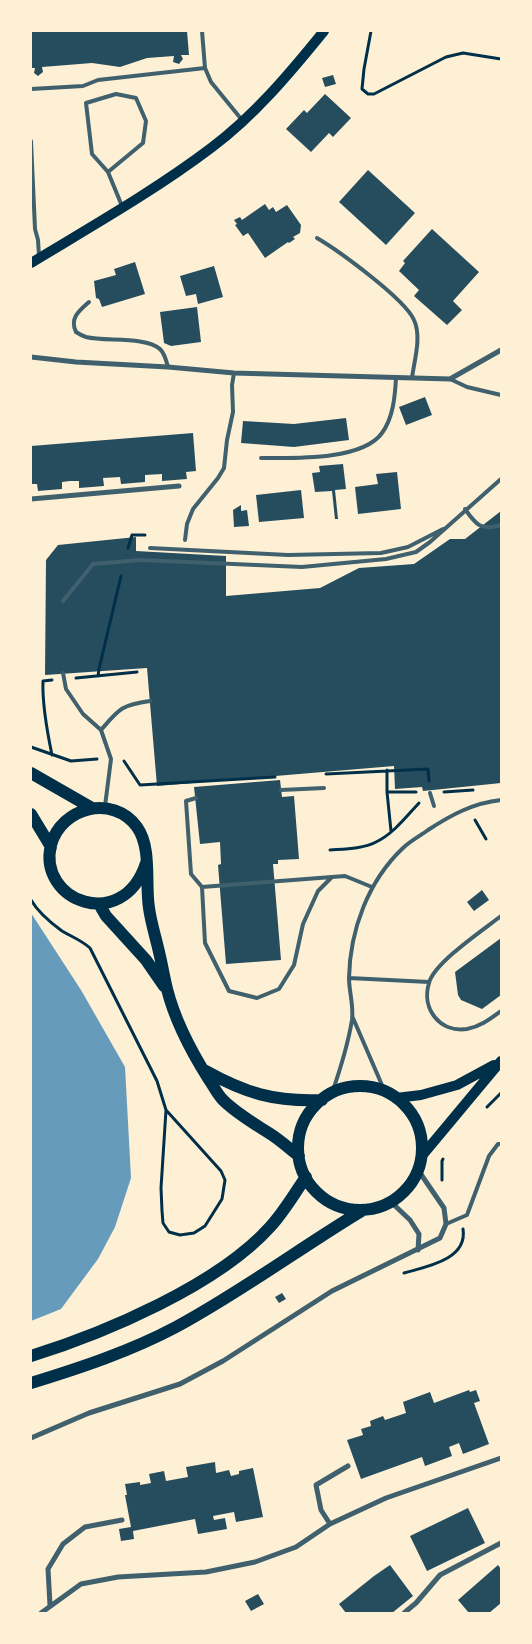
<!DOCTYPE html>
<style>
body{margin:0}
#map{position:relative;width:532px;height:1644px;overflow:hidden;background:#fdf0d5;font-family:Quicksand,sans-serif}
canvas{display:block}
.frame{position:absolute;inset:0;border:32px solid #fdf0d5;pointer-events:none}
</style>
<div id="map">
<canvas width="532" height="1644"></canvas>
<div class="frame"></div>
</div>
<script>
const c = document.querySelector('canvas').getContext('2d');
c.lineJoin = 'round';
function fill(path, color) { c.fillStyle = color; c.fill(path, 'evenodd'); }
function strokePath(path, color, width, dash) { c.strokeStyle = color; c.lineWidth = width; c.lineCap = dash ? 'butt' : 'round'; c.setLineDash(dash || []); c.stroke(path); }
fill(new Path2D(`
 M31,913L81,990L125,1067L131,1178L115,1227L98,1259L61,1309L31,1321Z`), '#669bbc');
fill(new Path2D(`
 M31,31H187L189,55H181L183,59L179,64L173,62L174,56L147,58L120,67L92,63L42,67L43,72L38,76L34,73L35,68H31Z
 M333,75L336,84L325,87L322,78Z
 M325,94L351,118L333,137L329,133L311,152L286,129L304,110L307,113Z
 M368,170L415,213L386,245L339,202Z
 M265,204L269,210L273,207L276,212L287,205L301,225L300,233L293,237L295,239L289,243L288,242L265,258L248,233L243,236L235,225L237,224L234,220L240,217L242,220Z
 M432,229L479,272L453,301L462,310L447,325L414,296L419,290L399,271L405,263L403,261Z
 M135,262L145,294L102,307L99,299L96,298L94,281L116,275L114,269Z
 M214,266L223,297L198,304L196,294L186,296L180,276Z
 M197,307L201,342L171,346L164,343L160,312Z
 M425,397L432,415L406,425L399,407Z
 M346,418L349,440L294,447L241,443L243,421L294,424Z
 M193,433L196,471L186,472L187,479L162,481V474L145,475V482L121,484L120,477L103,478L104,486L79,488V481H70L62,482V489L38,491L37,484H31V446Z
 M343,464L346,489L335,490L338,519H335L332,491L315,492L312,473L320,472L319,466Z
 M397,472L401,509L358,514L355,487L378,484L376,474Z
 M301,490L304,518L259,522L256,495Z
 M241,505V511L247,510L249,526L234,527L233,510Z
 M501,511V783L423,791L422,787L395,789L394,766L157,786L147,668L45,675L46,560L58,545L136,537V551L226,556V596L320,588L359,568L414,564L450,539H465Z
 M280,780L282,797L294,796L299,859L278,860V864H273L281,960L226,964L218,865L221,864L220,842L200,844L194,787Z
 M482,890L489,900L474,911L467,902Z
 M501,938V995L482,1009L461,1000L458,995L455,972Z
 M282,1293L286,1299L279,1303L275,1297Z
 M469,1390L470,1392L476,1390L480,1401L474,1403L489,1444L463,1454L459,1443L449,1447L452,1456L425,1466L422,1457L361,1479L347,1440L363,1435L361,1429L371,1426L370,1421L383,1416L385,1420L406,1413L403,1402L430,1392L434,1403Z
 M215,1462L216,1473L229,1470L231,1476L239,1474V1471L253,1468L263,1517L236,1522L234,1512L213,1516L214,1520L225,1518L227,1529L198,1534L195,1519L133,1531L134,1539L121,1541L119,1529L131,1527L125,1495H127L125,1484L140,1482V1485L151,1483L149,1474L164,1471L166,1481L188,1477L186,1467Z
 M468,1508L485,1543L427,1571L410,1536Z
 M390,1565L413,1596L392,1613H346L339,1604L374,1576Z
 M498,1565L501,1569V1603L489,1613H469L458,1600Z
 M258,1594L264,1604L251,1611L245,1601Z`), '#264d5e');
strokePath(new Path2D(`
 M371,31L364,69L362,89L368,94H374L446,57L463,53L501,59
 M128,548L132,535H145
 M98,676L99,669L121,576
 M76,678L137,672
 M31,747L71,761L97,759
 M52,755C47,731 42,705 43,681L52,680
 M124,761L140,785L275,777
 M387,770V792L391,831
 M326,774L428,769L429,781
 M387,792H416
 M444,792L473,790
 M475,820L486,839
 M330,850C344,849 363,849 376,842C393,834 406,817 419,803
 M31,900C38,912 51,923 62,931C72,937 81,940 90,948L157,1081L166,1110L161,1188L162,1211L163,1223L169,1232L180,1235L194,1233L205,1226L222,1199L225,1180L221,1171L166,1110
 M487,1107L501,1093
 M442,1180V1161L443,1159
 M404,1273C425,1267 468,1260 463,1229`), '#003049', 3);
strokePath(new Path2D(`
 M202,31L205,68L211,82L242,120
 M31,89L83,86L98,80L205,68
 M31,141L35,229L38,240L39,256
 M108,172L143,143L146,121L136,98L116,94L86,103L92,154L108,172L122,206
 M317,238C339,251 405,299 414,320C422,337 414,361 412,378
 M89,302C80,310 69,318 76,332C79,334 83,336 86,337C105,342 145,336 160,349C165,354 166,360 168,367
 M450,379L467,387L501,395
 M261,458C292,458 362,461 382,433C393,418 395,397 396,378
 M465,509C476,525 481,531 501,525
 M185,540L187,524L193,509L218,478L224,468L227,440L233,412L232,385L234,373
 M150,548L288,555L381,553L408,547L443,529
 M63,601L93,564L141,560L302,567L386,559L403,555L416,552L430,542L501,479
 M63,673L66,689L83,714L101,730L111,759L105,806
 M101,730C119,709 121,705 150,701
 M281,790L324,788
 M430,793L434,806
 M196,798L186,801L191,874L202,887
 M332,877L318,891L303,924L294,965L279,989L257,998L229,991L205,943L202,887Z
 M332,877L345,876L372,887
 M501,916C483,930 434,963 429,983C421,1009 440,1033 467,1029C481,1026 490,1019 501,1011
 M349,978L429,982
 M353,1018L385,1092
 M332,1093C340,1070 348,1044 352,1020C354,1006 349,992 349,978C350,930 368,881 403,848C410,841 420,836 428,830C451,815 473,803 501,800
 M446,1224L467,1215L489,1156L498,1144H501`), '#3f606c', 4);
strokePath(new Path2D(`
 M31,357L76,362L168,367L234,373L450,379L501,350
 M31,499L179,486
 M391,1202L410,1220L419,1234L418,1250
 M31,1438L89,1413L180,1384L223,1361L332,1291L440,1238L446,1224L444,1208L418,1170
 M330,1524L321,1510L316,1485L348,1466
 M50,1605L48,1569L63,1544L85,1527L122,1520
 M41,1613L81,1584L118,1577L206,1572L255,1562L296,1547L330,1524L386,1498L501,1458
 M404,1613L416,1603L440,1575L501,1543`), '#3f606c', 5);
strokePath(new Path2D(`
 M31,263C92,226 154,191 211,148C254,116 290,73 324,31
 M396,1098L421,1095L457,1085L494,1065
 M421,1157L501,1061`), '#003049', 10);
strokePath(new Path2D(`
 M31,773L92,808
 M31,814L51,847
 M146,863C123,934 37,901 51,845C61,807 113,794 137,827C152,848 145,883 149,908C151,923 156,938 159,952C162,964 164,977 167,989C175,1021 191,1051 208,1078C213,1085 217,1094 223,1100C237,1114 255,1124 272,1135C281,1141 290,1149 299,1156
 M99,904L106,916L146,960L164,986
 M204,1070C245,1093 274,1102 322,1100
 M298 1148a62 62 0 1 1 124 0a62 62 0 1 1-124 0Z
 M31,1356C105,1333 218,1285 270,1227C284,1212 294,1194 306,1177
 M31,1383C80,1368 131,1351 176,1327C241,1292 300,1248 363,1210`), '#003049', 12);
</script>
